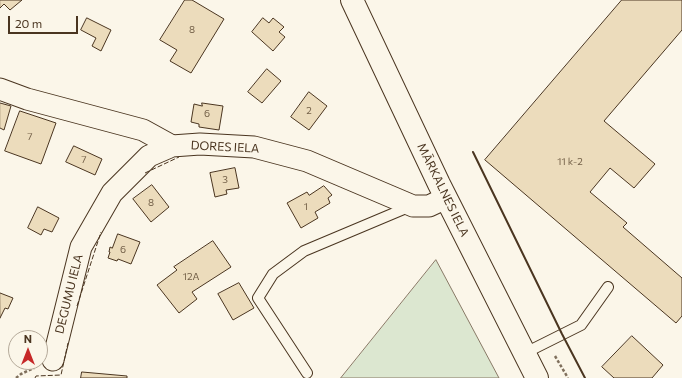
<!DOCTYPE html>
<meta charset="utf-8">
<style>
body{margin:0}
#map{position:relative;width:682px;height:378px;overflow:hidden;background:#fbf6e9;font-family:Commissioner,sans-serif}
canvas{display:block}
.north{position:absolute;left:8px;top:330px;width:40px;height:40px;box-sizing:border-box;background:#fbf6e9;border:1px solid #b4a999;border-radius:50%;rotate:0deg;font-size:11px;font-weight:700;line-height:16px;text-align:center;color:#4a3520}
.north::after{content:'';display:block;margin:auto;width:14px;height:18px;background:#c62828;clip-path:polygon(50% 0,100% 100%,50% 72%,0 100%)}
.scale{position:absolute;left:8px;top:16px;width:70px;height:18px;box-sizing:border-box;border:2px solid #4a3520;border-top:0;padding-left:5px;font-size:12px;line-height:14px;white-space:nowrap;color:#4a3520;-webkit-text-stroke:3px #fbf6e9;paint-order:stroke}
</style>
<div id="map">
<canvas width="682" height="378"></canvas>
<div class="north">N</div>
<div class="scale">20 m</div>
</div>
<script>
const c = document.querySelector('canvas').getContext('2d');
c.lineJoin = 'round';
function fill(path, color) { c.fillStyle = color; c.fill(path, 'evenodd'); }
function strokePath(path, color, width, dash) { c.strokeStyle = color; c.lineWidth = width; c.lineCap = dash ? 'butt' : 'round'; c.setLineDash(dash || []); c.stroke(path); }
function label(font, color, halo, rows, align = 'center') {
  c.font = font + ' Commissioner,sans-serif'; c.lineWidth = 3; c.setLineDash([]); c.textBaseline = 'middle'; c.strokeStyle = halo; c.fillStyle = color; for (const [text, x, y, turn = 0] of rows) {
    c.save(); c.translate(x, y); c.rotate((+turn || 0) * Math.PI / 180); c.textAlign = isNaN(turn) ? turn : align; if (halo) c.strokeText(text, 0, 0); c.fillText(text, 0, 0); c.restore();
  }
}
const green = new Path2D(`
 M436,260L499,378H341Z`);
fill(green, '#dce7d0');
strokePath(green, '#887966', 1);
const building = new Path2D(`
 M0,0H22L10,10L4,4L0,8Z
 M185,0H192L224,19L191,73L170,61L177,50L160,40Z
 M622,0H682V30L604,121L655,164L634,188L610,168L590,192L627,223L623,227L682,278V316L676,323L485,160Z
 M87,18L111,30L101,51L92,46L96,38L81,30Z
 M263,18L269,23L273,18L284,27L279,32L285,37L273,51L252,32Z
 M267,69L281,81L262,103L248,92Z
 M309,92L327,106L309,130L291,117Z
 M0,103L11,106L4,130L0,128Z
 M202,103L223,106L219,130L199,127V124L191,122L194,104L202,106Z
 M20,111L56,123L41,164L5,151Z
 M74,146L102,159L95,175L66,162Z
 M235,168L239,188L226,190L227,194L215,197L210,173Z
 M152,185L169,207L151,222L133,199Z
 M324,186L332,195L328,198L330,203L315,212L318,218L301,228L287,203L307,192L309,195Z
 M38,207L59,218L52,232L44,229L41,235L28,228Z
 M118,234L140,242L131,264L118,259L117,261L108,258L110,252H109L110,247L112,248Z
 M213,241L231,267L192,292L197,299L179,313L157,285L177,270L174,267Z
 M239,283L254,308L233,320L218,294Z
 M0,293L13,298L8,309L5,308L0,318Z
 M632,336L663,365L652,378H614L602,367Z
 M82,372L127,376V378H81Z`);
fill(building, '#ecdcbc');
strokePath(building, '#4a3520', 1);
const lane = new Path2D(`
 M525,353L581,325L608,287
 M307,373L258,298L273,274L304,251L411,206`);
const street = new Path2D(`
 M0,89L27,99L143,130L172,146L200,144L254,147L307,161L413,206H429L446,198
 M53,360L81,247L112,193L149,156L172,146`);
const secondary = new Path2D(`
 M352,0L439,184L537,378`);
strokePath(lane, '#4a3520', 12);
strokePath(street, '#4a3520', 23);
strokePath(secondary, '#4a3520', 24);
strokePath(new Path2D(`
 M555,356L568,378
 M16,378L21,374L34,368`), '#7f6f5c', 2.5, [3, 2]);
strokePath(lane, '#fbf6e9', 10);
strokePath(street, '#fbf6e9', 21);
strokePath(secondary, '#fbf6e9', 22);
strokePath(new Path2D(`
 M145,173L179,157
 M77,306L101,232
 M35,378L36,376L61,375L68,343`), '#4a3520', 1, [5, 2]);
strokePath(new Path2D(`
 M473,152L562,334L585,378`), '#4a3520', 2);
label('10px', '#725f47', null, [
 ["8",192,30],
 ["2",309,111],
 ["6",207,114],
 ["7",30,137],
 ["7",84,160],
 ["11 k-2",570,162],
 ["3",225,180],
 ["8",151,203],
 ["1",306,207],
 ["6",123,250],
 ["12A",191,277]
]);
label('12px', '#4a3520', '#fbf6e9', [
 ["DORES IELA",225,147,3],
 ["MĀRKALNES IELA",443,190,64],
 ["DEGUMU IELA",69,294,-76]
]);
</script>
